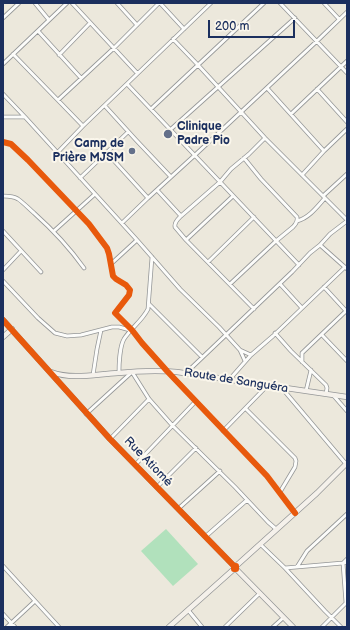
<!DOCTYPE html>
<meta charset="utf-8">
<style>
body{margin:0}
#map{position:relative;width:350px;height:630px;overflow:hidden;background:#ece8dc;font-family:"Balsamiq Sans",sans-serif}
canvas{display:block}
.frame{position:absolute;inset:0;border:4px solid #1b2f5e;pointer-events:none}
.scale{position:absolute;left:208px;top:20px;width:87px;height:18px;box-sizing:border-box;border:2px solid #1b2f5e;border-top:0;padding-left:5px;font-size:12px;line-height:14px;white-space:nowrap;color:#1b2f5e;-webkit-text-stroke:3px #fbf7ec;paint-order:stroke}
</style>
<div id="map">
<canvas width="350" height="630"></canvas>
<div class="frame"></div>
<div class="scale">200 m</div>
</div>
<script>
const c = document.querySelector('canvas').getContext('2d');
c.lineJoin = 'round';
function fill(path, color) { c.fillStyle = color; c.fill(path, 'evenodd'); }
function strokePath(path, color, width, dash) { c.strokeStyle = color; c.lineWidth = width; c.lineCap = dash ? 'butt' : 'round'; c.setLineDash(dash || []); c.stroke(path); }
function label(font, color, halo, rows, align = 'center') {
  c.font = font + ' "Balsamiq Sans",sans-serif'; c.lineWidth = 4; c.setLineDash([]); c.textBaseline = 'middle'; c.strokeStyle = halo; c.fillStyle = color; for (const [text, x, y, turn = 0] of rows) {
    c.save(); c.translate(x, y); c.rotate((+turn || 0) * Math.PI / 180); c.textAlign = isNaN(turn) ? turn : align; if (halo) c.strokeText(text, 0, 0); c.fillText(text, 0, 0); c.restore();
  }
}
fill(new Path2D(`
 M166,529L198,564L173,586L141,551Z`), '#b1e1bc');
const street = new Path2D(`
 M35,3L49,20
 M72,3L137,73
 M117,3L137,25
 M160,3L184,29
 M280,3L347,73
 M324,3L339,19
 M3,18L19,3
 M38,31L81,78
 M173,39L198,65L265,138L347,220
 M13,54L83,126
 M59,55L90,23
 M3,64L67,3
 M127,84L299,265
 M267,88L324,151
 M317,89L347,122
 M3,94L25,117
 M58,100L114,48L159,3
 M105,106L136,140L171,177
 M151,109L264,3
 M291,114L347,61
 M3,117H25L137,240L180,289L219,327L240,350L245,361
 M170,130L295,18
 M3,142L11,144L28,160L89,224L107,248L109,254L113,276L116,279L126,285L130,290L129,295L115,313L132,330L142,343L167,371L267,476L295,513
 M57,153L83,126L211,3
 M107,153L148,198
 M302,175L324,151L347,129
 M80,178L128,132
 M157,190L181,216
 M3,196C8,196 13,196 18,199C24,203 29,209 34,213C53,230 69,247 84,268
 M323,196L347,174
 M297,221C309,218 317,207 325,198
 M122,223L148,198L195,155L317,41L347,12
 M3,231L41,272
 M54,231L95,194
 M186,240L233,196
 M320,245L347,269
 M208,262L254,217
 M112,263L137,240
 M3,270L21,251
 M3,281L38,318L55,333L67,336L81,335L112,327H119L130,330
 M230,284L276,241L293,227C296,224 298,221 297,217L261,179L244,158
 M280,284L302,308
 M324,287L347,312
 M149,304L202,357
 M254,309L186,240L175,227C174,222 178,219 181,216L220,182L231,169L249,154L265,138
 M275,333L291,351L326,385L327,388L326,394
 M322,335L347,361
 M240,350L251,355
 M302,362V353L346,311
 M119,372C119,364 120,346 124,339C131,328 142,321 148,309L152,257
 M186,373L292,272L310,253L320,245L330,234L347,221
 M93,375L97,349L101,330
 M229,380L251,355L273,336L345,267
 M281,387L346,464
 M306,391L311,370
 M333,395L347,411
 M246,409L295,458L296,461L295,467L280,492
 M86,414L132,372L149,399L172,425L235,487L268,522L276,529
 M223,431L268,385
 M110,439L149,399
 M135,465L196,401
 M157,487L196,448
 M178,509L220,471
 M205,537L247,500
 M260,544L285,568L325,611L341,627
 M347,559L343,563L347,562
 M3,566L59,627
 M297,567L307,551L347,514
 M285,568L343,563L346,603L322,627
 M188,610L202,627
 M3,614L15,627
 M7,627L35,601
 M225,627L260,593
 M273,627L283,618`);
const secondary = new Path2D(`
 M3,320L110,439L234,566H236V569H234V566
 M3,337L12,329
 M51,372C73,380 96,374 118,373C138,371 158,370 177,372L347,397
 M236,566L317,493L347,463
 M236,569L293,627
 M169,627L234,569`);
strokePath(street, '#949697', 4.5);
strokePath(secondary, '#949697', 6);
strokePath(street, '#fcfcfa', 3);
strokePath(secondary, '#f5f1eb', 4.5);
strokePath(new Path2D(`
 M3,142L11,144L28,160L89,224L107,248L109,254L113,276L116,279L126,285L130,290L129,295L115,313L132,330L142,343L167,371L267,476L295,513
 M3,320L110,439L234,566H236V569H234V566`), '#e8590c', 6);
for (const [x, y, r, color] of [
 [168,134,5,"#64708a"],
 [132,151,4,"#64708a"]
]) { const dot = new Path2D(); dot.arc(x, y, r, 0, 2 * Math.PI); c.fillStyle = color; c.fill(dot); strokePath(dot, '#fbf7ec', 1.5); }
label('bold 12px', '#1b2f5e', '#fbf7ec', [
 ["Clinique",177,127],
 ["Padre Pio",177,141],
 ["Camp de",124,144,"right"],
 ["Prière MJSM",124,158,"right"]
], 'left');
label('12px', '#1b2f5e', '#fbf7ec', [
 ["Route de Sanguéra",236,381,9],
 ["Rue Atiomé",148,462,46]
]);
</script>
